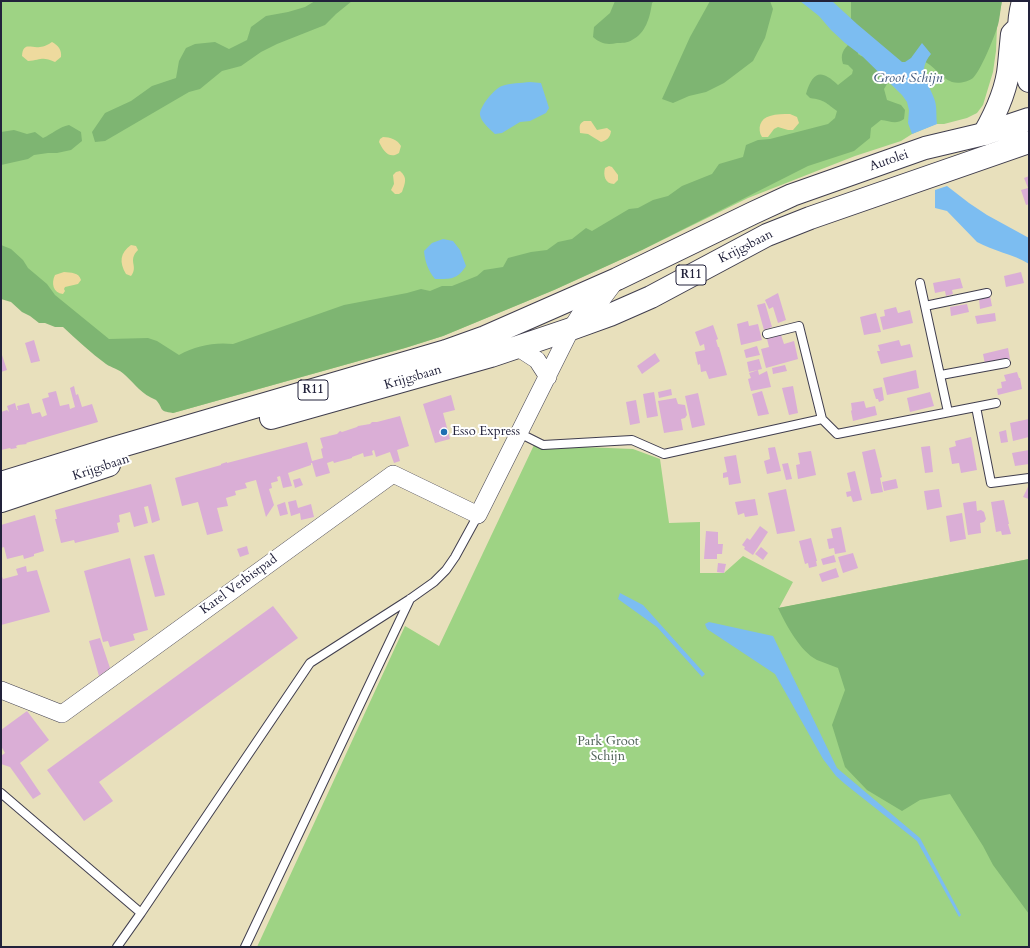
<!DOCTYPE html>
<style>
body{margin:0}
#map{position:relative;width:1030px;height:948px;overflow:hidden;background:#e8e0bc;font-family:Cardo,serif}
canvas{display:block}
.frame{position:absolute;inset:0;border:2px solid #22223b;pointer-events:none}
</style>
<div id="map">
<canvas width="1030" height="948"></canvas>
<div class="frame"></div>
</div>
<script>
const c = document.querySelector('canvas').getContext('2d');
c.lineJoin = 'round';
function fill(path, color) { c.fillStyle = color; c.fill(path, 'evenodd'); }
function strokePath(path, color, width, dash) { c.strokeStyle = color; c.lineWidth = width; c.lineCap = dash ? 'butt' : 'round'; c.setLineDash(dash || []); c.stroke(path); }
function label(font, color, halo, rows, align = 'center') {
  c.font = font + ' Cardo,serif'; c.lineWidth = 4; c.setLineDash([]); c.textBaseline = 'middle'; c.strokeStyle = halo; c.fillStyle = color; for (const [text, x, y, turn = 0] of rows) {
    c.save(); c.translate(x, y); c.rotate((+turn || 0) * Math.PI / 180); c.textAlign = isNaN(turn) ? turn : align; if (halo) c.strokeText(text, 0, 0); c.fillText(text, 0, 0); c.restore();
  }
}
fill(new Path2D(`
 M1,1H1002L997,27L996,51L993,72L983,105L977,113L967,118L944,124H936L912,134L901,141L855,156L748,198L642,250L554,290L443,336L405,348L173,413L22,287L1,274Z
 M534,445L633,449L660,459L669,523L700,522V573H724L743,556L793,582L779,608L1029,559V947H257L405,626L439,646Z`), '#9ed384');
fill(new Path2D(`
 M315,1H352L336,14L325,25L277,44L261,52L241,66L222,71L200,89L189,92L105,141L95,142L92,132L105,113L131,101L152,86L176,78L179,61L186,48L195,44L215,42L229,49L247,40L251,27L266,16L288,12L305,7Z
 M615,1H654L652,3C650,17 646,33 632,40C628,43 621,43 617,43C607,45 601,44 593,37L594,27L610,13Z
 M710,1H770L773,9L765,38L753,61L724,83L706,92L689,96L673,103L662,99L690,37Z
 M851,1H1002C1000,10 1000,20 997,28C993,40 981,70 973,78C968,82 958,84 952,82C940,78 934,64 922,61L887,84L884,89L887,100L901,105L905,110L904,119C896,125 890,121 881,120L871,128L870,138L854,151L808,166L642,250L554,290L443,336L405,348L173,413C158,411 164,409 156,400C141,394 136,385 125,375C119,369 112,368 106,364C91,353 77,340 63,327H55L45,323H39L30,316L22,312L11,302L1,299V245L11,249L23,260L28,268L47,284L55,295L109,339L148,338L157,341L179,355C196,346 213,342 233,344L344,305L407,293L421,289L430,291L442,286H452L477,276L484,270L503,267L508,258L531,252L547,250L558,242L572,239L586,228L592,231L629,209L638,208L653,200L668,196L682,186L712,174L719,164L743,157L746,145L758,140L770,139L828,124L835,118L837,111C826,103 825,100 810,98L806,94C813,71 821,69 838,85L852,74L853,70L848,65L843,64C840,54 843,50 850,43L858,48V54L861,56L866,57L851,25Z
 M69,125L81,132L82,141L71,150L57,153H48L34,155L28,159L1,165V132L14,130L27,134L35,132L43,138C52,134 59,127 69,125Z
 M1029,559V914L993,865L983,846L950,794L920,800L902,811L867,790L845,767L832,725L845,690L838,668C831,665 824,663 817,660C800,651 786,625 778,608Z`), '#7eb572');
fill(new Path2D(`
 M52,42C58,45 62,50 61,57L55,62C42,56 41,60 28,61L22,56C23,41 32,49 40,47C44,47 49,44 52,42Z
 M790,114L797,117L799,123L793,130H788L778,127L774,129L768,137H762C757,129 760,118 770,116C776,114 784,114 790,114Z
 M584,121H591L597,130L607,128L611,131C610,138 607,140 601,142L588,134L580,133C580,128 578,124 584,121Z
 M383,137C390,137 398,140 401,146L399,153C389,160 383,150 379,142L380,139Z
 M609,166L612,167L618,175V180L614,184C605,184 603,175 605,168Z
 M400,171C408,178 405,183 402,192L399,194H395L391,190L394,184L393,175L396,172Z
 M131,245L136,246L138,250C127,261 139,266 131,276L126,274C119,262 120,253 131,245Z
 M64,272C71,273 79,272 81,280L78,284L65,287L64,289L65,291L63,294C53,293 51,283 55,275Z`), '#eeda9e');
fill(new Path2D(`
 M800,1H832L857,24L902,62H905L911,58L922,43L931,54C916,72 929,82 935,101C937,108 936,116 937,124L912,134L908,123L909,110L907,102L902,95L862,56L845,43L831,30L819,16Z
 M530,82L541,83L549,108L546,113L530,121L520,122L502,133L495,134C490,129 481,122 480,115C479,107 495,88 502,86C510,83 521,83 530,82Z
 M947,186L969,203L987,215L1029,238V264C1013,254 993,251 977,242L947,211L935,208V190Z
 M443,239L453,241L460,250L466,266C457,280 450,279 435,279C428,270 425,262 424,251L432,243Z
 M620,593L643,605L705,674L702,677L657,627L618,599Z
 M709,622L773,636L837,768L920,838L961,915L959,917L917,841L845,784L836,776L823,759L775,674L707,629L705,624Z`), '#7cbdf1');
fill(new Path2D(`
 M1029,176V204L1026,205L1021,190L1028,188L1024,178Z
 M1021,272L1024,283L1006,287L1004,276Z
 M960,278L963,288L952,290L953,294L946,296L945,291L935,293L933,283Z
 M778,293L786,320L778,323L773,307L769,309L765,300Z
 M990,296L992,306L980,309L979,298Z
 M765,303L772,327L764,330L757,305Z
 M967,304L969,312L951,316L950,307Z
 M896,307L898,313L910,310L913,323L883,330L880,317L885,316L884,310Z
 M876,313L881,332L864,335L860,317Z
 M995,313L996,321L977,324L975,316Z
 M748,321L749,326L758,324L762,340L741,345L737,324Z
 M713,325L718,339L716,340L718,347H719L727,375L709,379L706,371L701,372L700,364L698,365L695,352L705,350L704,344L700,346L695,332Z
 M781,335L784,344L794,341L798,359L766,368L761,349L769,347L767,339Z
 M34,340L40,361L31,363L25,343Z
 M899,340L901,346L910,344L913,357L881,364L877,351H880L878,345Z
 M757,346L760,355L746,358L744,350Z
 M1008,348L1010,359L985,364L983,354Z
 M1,352L7,370L1,372Z
 M655,353L660,361L642,374L637,366Z
 M759,359L762,369L749,372L747,362Z
 M785,365L787,371L773,374L772,368Z
 M758,370L759,375L767,371L771,387L751,391L748,379L751,378L749,373Z
 M916,370L919,388L887,395L883,378Z
 M1017,372L1019,378H1020L1022,389L998,395L997,389L1002,388L1001,382L1006,381L1004,375Z
 M74,386L76,395L78,394L82,407L92,404L98,422L26,443L27,444L18,445L16,446L17,448L11,449L10,448L1,450V412L7,410L9,412L7,406L15,403L17,410H18L17,406L29,403L32,414L40,412L42,417L47,415L42,399L49,397L48,393L56,391L60,406L69,404L70,409L75,407L70,388Z
 M793,386L798,413L789,415L782,388Z
 M882,387L884,400L879,402L878,399H876L873,389Z
 M671,389L672,395L659,398L658,392Z
 M762,391L769,414L758,416L752,394Z
 M654,392L658,416L647,418L643,394Z
 M930,392L934,406L910,412L907,398Z
 M698,393L705,425L692,428L685,396Z
 M451,395L455,410L443,413L450,439L435,443L423,404Z
 M676,398L678,404L685,405L687,415L685,418L681,419L683,430L664,433L658,401Z
 M636,400L640,423L630,425L626,402Z
 M864,401L866,408L875,406L877,415L853,421L851,411L852,410L851,403Z
 M400,416L409,446L397,450L400,461L394,463L390,452L376,457L374,450L372,451L373,455L364,457L363,453L352,457V458L334,463L333,461L327,463L330,473L316,477L312,463H311V465L288,473L292,486L283,488L280,476L277,477L278,481L271,483L272,488L269,489L274,505L266,517L256,480L245,483L247,488L235,491L236,495L226,498L228,506L217,508L223,531L207,535L198,502L182,506L175,478L221,465V464L227,462V463L307,442L312,461L323,458L321,449L323,448L320,438L337,434L340,431L342,432L357,427L358,426L370,424L372,422H377Z
 M1029,419V437L1013,441L1010,423Z
 M1006,430L1008,442L1001,443L999,432Z
 M971,437L977,470L961,473L959,463L952,464L949,448L956,446L955,441Z
 M930,446L933,472L925,473L921,447Z
 M775,447L781,471L767,474L764,461L770,459L768,448Z
 M875,449L882,477L880,478L883,492L871,494L862,452Z
 M1029,450V464L1015,466L1012,453Z
 M811,451L816,475L798,479L796,465L800,464L798,453Z
 M736,455L741,483L729,485L728,477L723,478V473L727,472L724,457Z
 M788,463L792,479L786,480L782,464Z
 M855,471L862,500L853,502L851,496L847,497L846,492L851,491L847,473Z
 M300,478L303,485L295,488L293,480Z
 M896,479L898,488L884,491L882,482Z
 M151,484L160,520L152,523L148,506L144,507L148,523L134,527L130,512L119,515L120,522L117,523L119,532L75,543L74,540L61,543L55,519H57L55,510Z
 M1028,487L1029,488V499L1023,497Z
 M786,489L795,531L777,534L768,493Z
 M939,489L942,507L927,510L924,491Z
 M755,499L758,515L745,517L744,513L738,515L735,502Z
 M296,500L298,508L311,504L314,517L301,520L300,513L291,516L288,502Z
 M1004,500L1009,524H1008L1011,534L1002,535L1001,531L996,532L991,502Z
 M976,501L977,511L981,510L984,512L986,519L984,522L980,523L981,533L968,535L963,503Z
 M285,502L288,514L280,516L277,505Z
 M962,513L966,539L950,542L946,516Z
 M35,515L44,551L34,554V556L24,559L23,555L7,559L4,547L1,548V525Z
 M760,526L768,532L753,555L744,549L745,547L742,545L747,538L750,540Z
 M841,527L846,552L835,554L834,548L829,549L827,539L833,538L831,529Z
 M706,531L718,532V544H723L722,554H717V559H704Z
 M811,538L817,561H816L817,566L809,568L808,563L805,564L799,541Z
 M247,546L249,554L240,557L237,549Z
 M761,547L768,553L763,560L755,554Z
 M853,553L858,568L843,573L838,557Z
 M154,554L165,595L155,597L144,556Z
 M834,555L836,562L823,565L821,559Z
 M130,558L148,630L133,634L135,640L110,647L108,641L103,642L84,571Z
 M718,563L726,564L724,573L717,572Z
 M26,566L27,572L37,570L50,612L1,625V574L3,579L18,575L16,569Z
 M836,568L839,577L822,582L819,574Z
 M273,606L298,638L99,782L113,801L84,821L47,770Z
 M100,638L110,668L99,676L89,641Z
 M27,711L49,740L20,763L41,794L33,799L10,767L1,764V756L5,753L1,746V730Z`), '#daaed6');
const lane = new Path2D(`
 M920,283L948,412
 M925,306L987,293
 M767,334L799,326L822,419
 M941,375L1006,363
 M976,407L991,483L1029,478
 M519,433L543,445L632,440L664,454L822,419L837,434L996,403
 M1,793L141,913L310,663L410,599L434,582L446,570L455,557L478,515
 M117,947L141,913
 M245,947L410,599`);
const street = new Path2D(`
 M517,347L537,360L548,377
 M1,690L62,714L393,474L478,515L571,329L581,313L587,308L600,302L617,279`);
const secondary = new Path2D(`
 M1023,1C1015,32 1020,51 1029,81
 M984,134C996,113 1007,90 1009,65C1010,55 1011,45 1012,34L1018,28`);
const primary = new Path2D(`
 M271,418L491,356L571,329L610,315L651,297L767,235L810,218L1029,142
 M1,483L111,449L446,351L485,337L617,279L753,213L792,195L925,148L984,134L1029,119
 M1,501L109,465`);
strokePath(lane, '#403e4e', 10);
strokePath(street, '#403e4e', 18);
strokePath(secondary, '#403e4e', 24);
strokePath(primary, '#403e4e', 24);
strokePath(lane, '#fff', 8);
strokePath(street, '#fff', 17);
strokePath(secondary, '#fff', 22);
strokePath(primary, '#fff', 22);
for (const [x, y, r, color] of [
 [444,432,4,"#1f6fb2"]
]) { const dot = new Path2D(); dot.arc(x, y, r, 0, 2 * Math.PI); c.fillStyle = color; c.fill(dot); strokePath(dot, '#fff', 1.5); }
for (const [x, y, w] of [
 [691,275,30],
 [313,390,30]
]) { const box = new Path2D(); box.roundRect(x - w / 2, y - 10, w, 20, 3); c.fillStyle = '#fff'; c.fill(box); strokePath(box, '#22223b', 1); }
label('bold 12px', '#22223b', null, [
 ["R11",691,275],
 ["R11",313,390]
]);
label('13px', '#22223b', '#fff', [
 ["Autolei",889,161,-19],
 ["Krijgsbaan",746,247,-27],
 ["Krijgsbaan",413,378,-16],
 ["Krijgsbaan",101,468,-18],
 ["Karel Verbistpad",239,585,-36]
]);
label('13px', '#22223b', '#fff', [
 ["Esso Express",452,432]
], 'left');
label('13px', '#4d6055', '#fff', [
 ["Park Groot",608,742],
 ["Schijn",608,757]
]);
label('italic 14px', '#42587b', '#fff', [
 ["Groot Schijn",908,79]
]);
</script>
